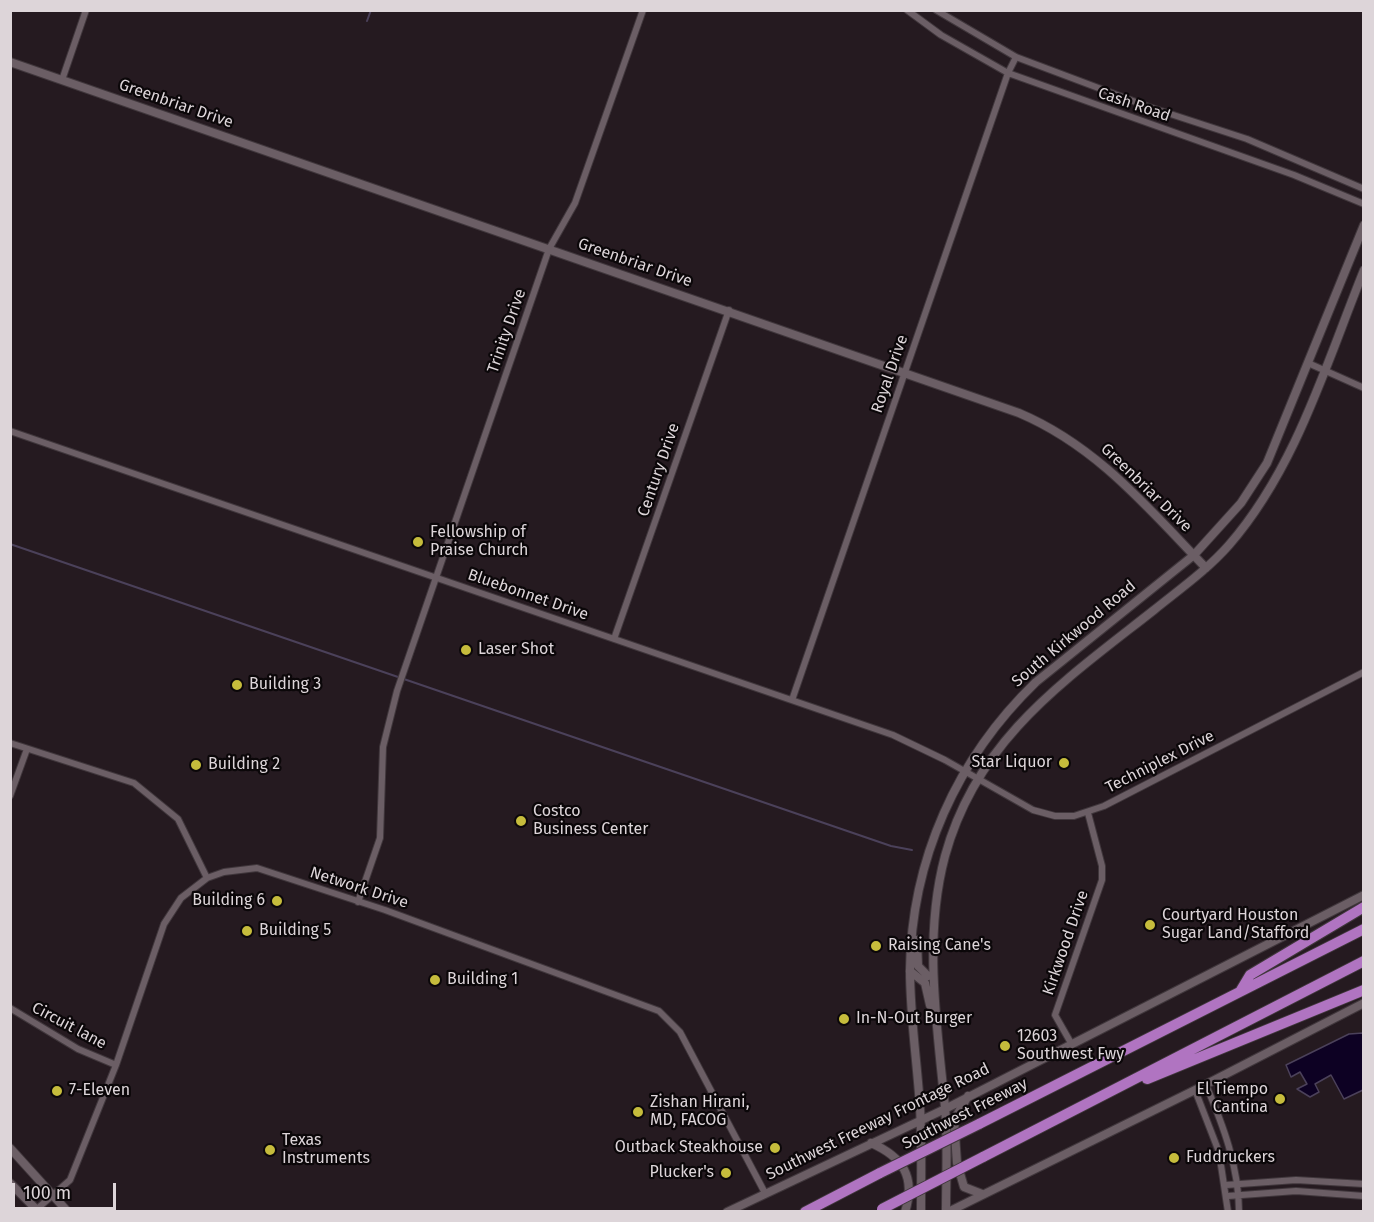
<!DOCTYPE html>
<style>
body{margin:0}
#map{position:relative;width:1374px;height:1222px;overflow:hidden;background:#251a20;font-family:"Fira Sans",sans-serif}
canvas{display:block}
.frame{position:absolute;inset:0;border:12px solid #ddd5d9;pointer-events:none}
.scale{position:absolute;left:12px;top:1183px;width:104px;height:27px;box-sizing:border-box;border:3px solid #ddd5d9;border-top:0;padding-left:8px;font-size:18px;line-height:21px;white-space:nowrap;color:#ddd5d9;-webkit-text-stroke:4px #0b0709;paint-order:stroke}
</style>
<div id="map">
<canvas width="1374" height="1222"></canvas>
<div class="frame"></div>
<div class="scale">100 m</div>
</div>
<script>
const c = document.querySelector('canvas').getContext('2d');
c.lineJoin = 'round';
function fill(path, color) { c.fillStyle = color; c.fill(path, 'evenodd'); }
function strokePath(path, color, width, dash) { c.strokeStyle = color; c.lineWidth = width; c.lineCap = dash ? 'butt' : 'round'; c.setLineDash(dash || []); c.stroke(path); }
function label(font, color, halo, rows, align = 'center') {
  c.font = font + ' "Fira Sans",sans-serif'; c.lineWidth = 4.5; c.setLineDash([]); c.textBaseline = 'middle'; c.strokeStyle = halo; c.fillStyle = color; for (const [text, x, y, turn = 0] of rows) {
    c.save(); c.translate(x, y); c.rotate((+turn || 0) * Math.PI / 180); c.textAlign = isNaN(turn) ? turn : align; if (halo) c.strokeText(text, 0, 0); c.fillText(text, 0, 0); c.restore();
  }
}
const water = new Path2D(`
 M1363,1033V1090L1344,1099L1331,1075L1315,1084L1319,1092L1310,1097L1297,1089L1307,1084L1300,1072L1291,1077L1286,1065L1349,1034Z`);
fill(water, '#0d0123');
strokePath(water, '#4b415a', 1.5);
strokePath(new Path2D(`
 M367,21L371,10
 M10,544L891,846L912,850`), '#4b415a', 2);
const street = new Path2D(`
 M907,10L941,35L1008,73L1294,175L1364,204
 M936,10L1016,57L1149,107L1247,139L1364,189
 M62,80L86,10
 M1308,363L1364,388
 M10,431L893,735L945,760L1033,810L1055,816H1074L1104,806L1364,672
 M614,639L729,310
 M792,700L1008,73L1016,57
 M10,743L134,783L178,819L207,878
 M10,796L27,749
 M358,902L380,838L383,747L397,691L549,249L575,203L643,10
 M10,1008L78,1049L116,1065
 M1071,1043L1055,1015L1102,880V866L1088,813
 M1206,1085C1223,1125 1239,1167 1239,1212
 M1195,1090L1219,1152L1228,1212
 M1226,1185L1296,1180L1364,1184
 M1228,1196L1296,1191L1364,1196
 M37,1209L70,1180L116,1065L164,924L181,898L207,878L224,872L257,868L385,910L659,1011L680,1032L765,1193`);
const secondary = new Path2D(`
 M10,62L1019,413C1097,446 1148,508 1206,568
 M917,940L918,966L928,976
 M910,971L925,983L930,1005
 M968,1096L954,1120L957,1163L964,1187L982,1194
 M871,1143C903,1157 916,1177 905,1212
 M10,1148L68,1212
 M10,1183L39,1212
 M727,1212L945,1109L1364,895
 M921,1212C921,1177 922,1141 920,1107C917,1061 910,1016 910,970C911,860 957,758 1036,682L1194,555L1241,503L1267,463L1364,225
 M946,1212C946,1177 948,1141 945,1107C937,1024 923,938 945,856C977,739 1064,681 1154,610C1180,589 1207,570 1229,545C1296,468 1326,364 1364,270
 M948,1212L1195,1090L1364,1003`);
const highway = new Path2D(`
 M1241,990L1250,975L1364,907
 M1147,1079L1364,990
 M979,1124L1364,929
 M983,1157L1364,961
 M805,1212L880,1173`);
strokePath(street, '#40373c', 8);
strokePath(secondary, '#40373c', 10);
strokePath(highway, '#40373c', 12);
strokePath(street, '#6b5e65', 6);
strokePath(secondary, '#6b5e65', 8);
strokePath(highway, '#b074c1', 10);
const highwayBridge = new Path2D(`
 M880,1173L979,1124
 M882,1209L983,1157`);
strokePath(highwayBridge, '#40373c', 12, []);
strokePath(highwayBridge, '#b074c1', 10);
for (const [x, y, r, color] of [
 [418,542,6,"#c6bc3c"],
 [466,650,6,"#c6bc3c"],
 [237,685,6,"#c6bc3c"],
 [1064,763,6,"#c6bc3c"],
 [196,765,6,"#c6bc3c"],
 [521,821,6,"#c6bc3c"],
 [277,901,6,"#c6bc3c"],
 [1150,925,6,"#c6bc3c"],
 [247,931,6,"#c6bc3c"],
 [876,946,6,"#c6bc3c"],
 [435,980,6,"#c6bc3c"],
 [844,1019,6,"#c6bc3c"],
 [1005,1046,6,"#c6bc3c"],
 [57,1091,6,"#c6bc3c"],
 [1280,1099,6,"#c6bc3c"],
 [638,1112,6,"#c6bc3c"],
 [775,1148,6,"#c6bc3c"],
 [270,1150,6,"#c6bc3c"],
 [1174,1158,6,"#c6bc3c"],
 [726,1173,6,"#c6bc3c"]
]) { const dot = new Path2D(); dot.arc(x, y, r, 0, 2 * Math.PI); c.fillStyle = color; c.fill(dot); strokePath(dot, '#0b0709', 2); }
label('16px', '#ddd5d9', '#0b0709', [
 ["Greenbriar Drive",176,104,19],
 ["Cash Road",1134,105,19],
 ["Greenbriar Drive",635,263,19],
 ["Trinity Drive",507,331,-71],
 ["Royal Drive",890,374,-71],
 ["Century Drive",659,470,-71],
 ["Greenbriar Drive",1146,488,44],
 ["Bluebonnet Drive",528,595,19],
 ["South Kirkwood Road",1074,634,-40],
 ["Techniplex Drive",1160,762,-27],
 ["Network Drive",359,888,18],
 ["Kirkwood Drive",1066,943,-71],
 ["Circuit lane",69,1026,28],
 ["Southwest Freeway",965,1114,-27],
 ["Southwest Freeway Frontage Road",878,1122,-26]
]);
label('16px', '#ddd5d9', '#0b0709', [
 ["Fellowship of",430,533],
 ["Praise Church",430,551],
 ["Laser Shot",478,650],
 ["Building 3",249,685],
 ["Star Liquor",1052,763,"right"],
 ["Building 2",208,765],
 ["Costco",533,812],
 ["Business Center",533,830],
 ["Building 6",265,901,"right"],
 ["Courtyard Houston",1162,916],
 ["Sugar Land/Stafford",1162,934],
 ["Building 5",259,931],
 ["Raising Cane's",888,946],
 ["Building 1",447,980],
 ["In-N-Out Burger",856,1019],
 ["12603",1017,1037],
 ["Southwest Fwy",1017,1055],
 ["El Tiempo",1268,1090,"right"],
 ["Cantina",1268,1108,"right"],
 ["7-Eleven",69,1091],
 ["Zishan Hirani,",650,1103],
 ["MD, FACOG",650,1121],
 ["Texas",282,1141],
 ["Instruments",282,1159],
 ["Outback Steakhouse",763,1148,"right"],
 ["Fuddruckers",1186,1158],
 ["Plucker's",714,1173,"right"]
], 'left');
</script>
